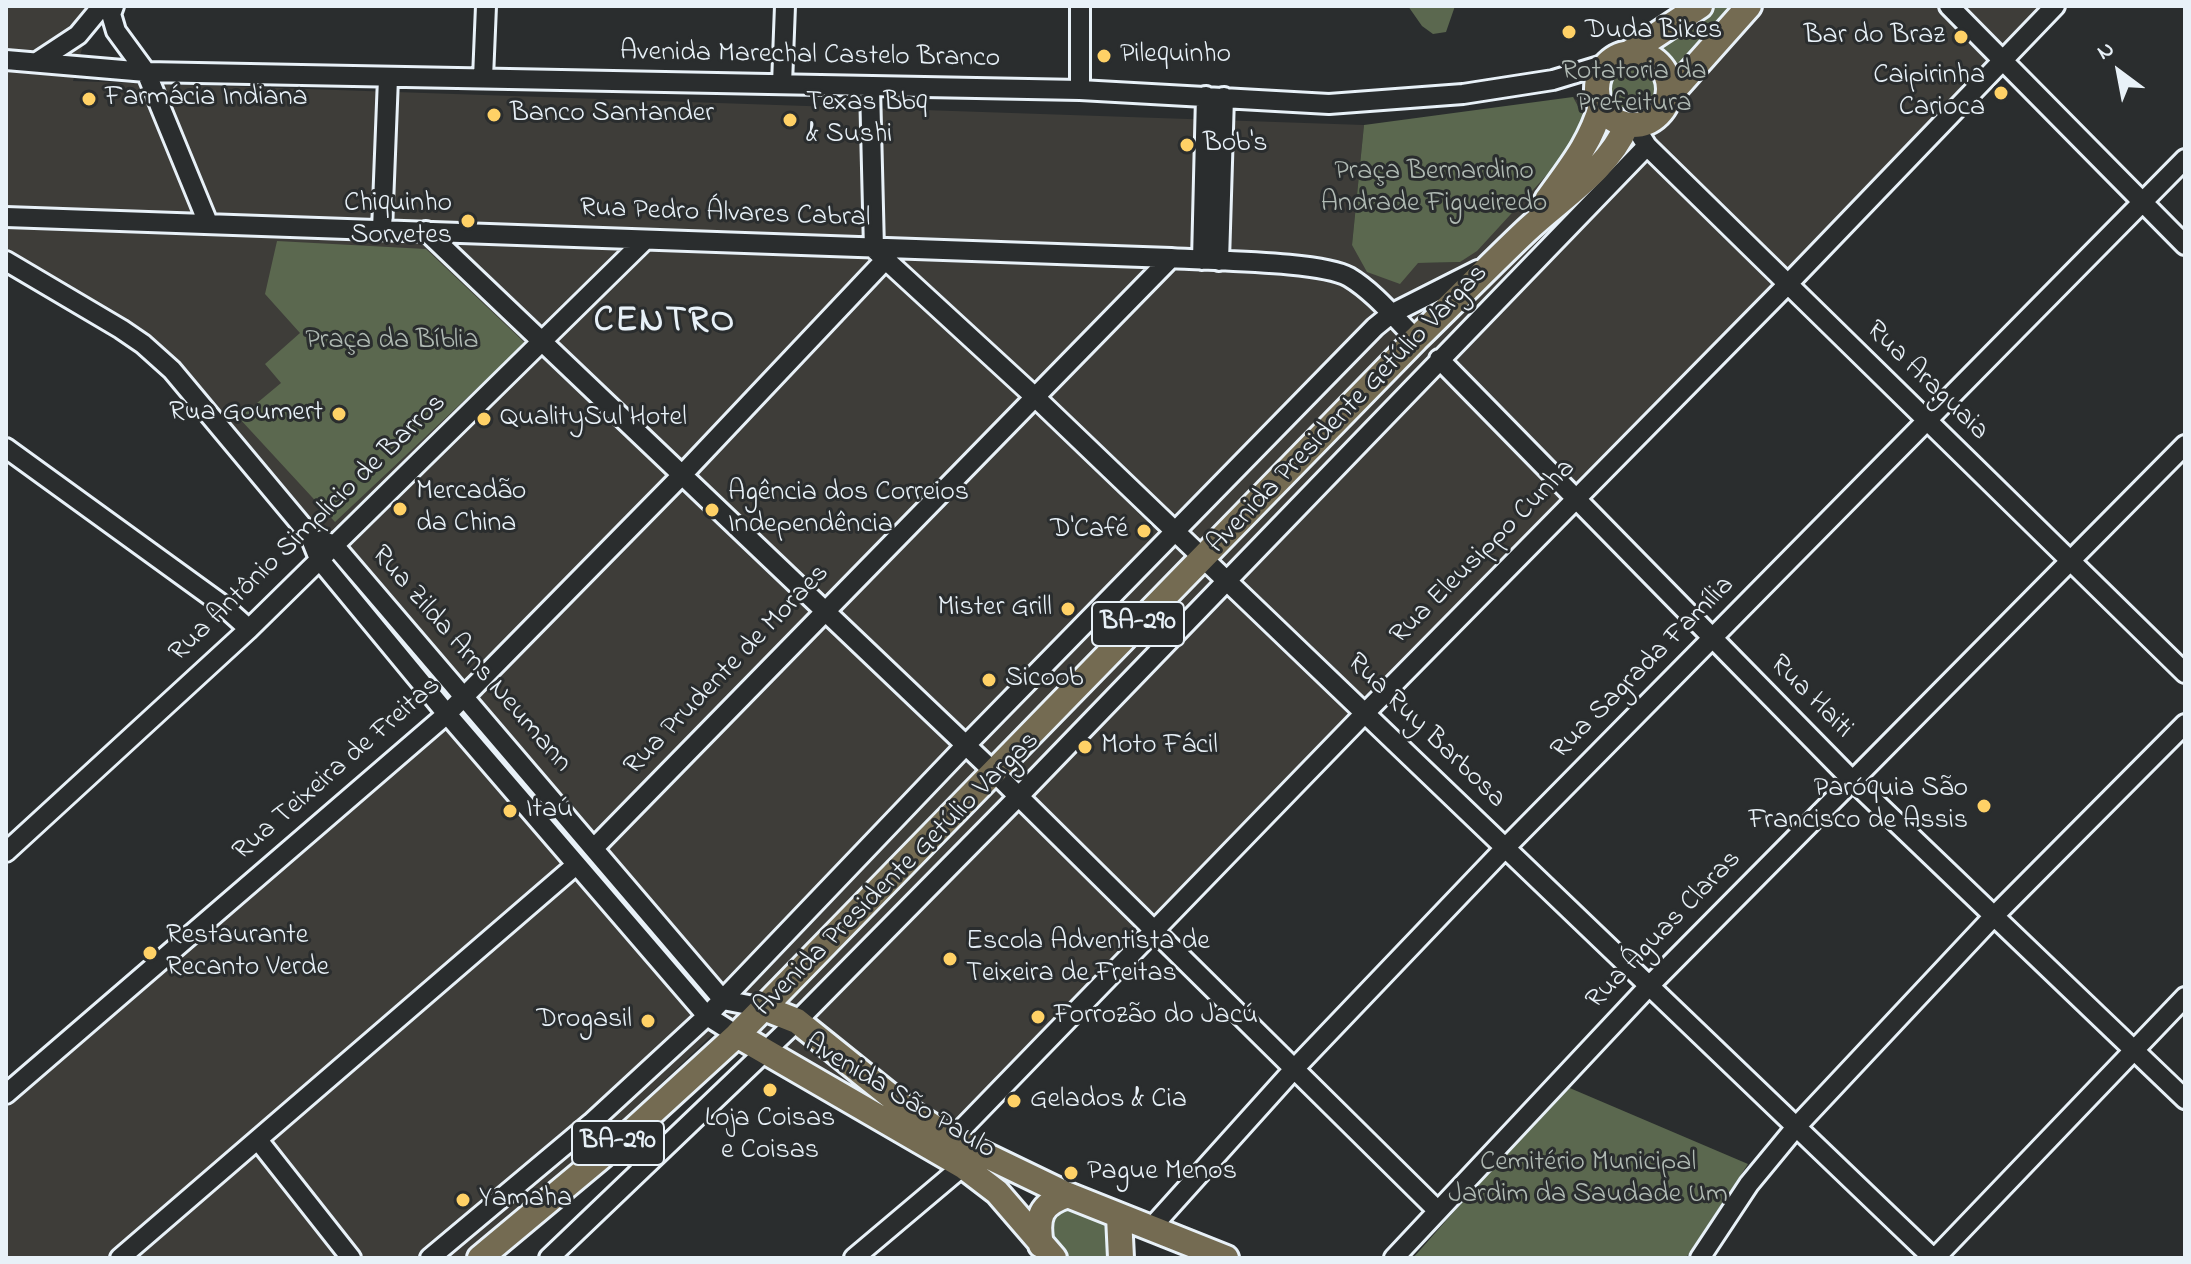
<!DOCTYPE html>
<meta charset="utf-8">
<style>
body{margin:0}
#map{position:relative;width:2191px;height:1264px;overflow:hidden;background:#2a2d2e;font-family:"Indie Flower",sans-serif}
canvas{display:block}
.frame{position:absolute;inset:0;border:8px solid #e8f1f8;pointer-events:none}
.north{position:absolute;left:2079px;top:32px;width:80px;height:80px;-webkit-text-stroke:6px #2a2d2e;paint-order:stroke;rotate:328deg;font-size:22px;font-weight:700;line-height:32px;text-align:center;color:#e8f1f8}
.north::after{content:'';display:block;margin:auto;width:28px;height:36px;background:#e8f1f8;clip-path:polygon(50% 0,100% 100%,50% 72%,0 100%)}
</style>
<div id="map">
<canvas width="2191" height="1264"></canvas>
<div class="frame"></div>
<div class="north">N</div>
</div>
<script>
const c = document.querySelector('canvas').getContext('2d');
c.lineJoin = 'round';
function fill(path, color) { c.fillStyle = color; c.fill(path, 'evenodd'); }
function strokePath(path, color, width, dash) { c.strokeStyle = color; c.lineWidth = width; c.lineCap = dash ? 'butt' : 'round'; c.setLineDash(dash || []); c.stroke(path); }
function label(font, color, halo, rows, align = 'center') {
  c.font = font + ' "Indie Flower",sans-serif'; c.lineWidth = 6; c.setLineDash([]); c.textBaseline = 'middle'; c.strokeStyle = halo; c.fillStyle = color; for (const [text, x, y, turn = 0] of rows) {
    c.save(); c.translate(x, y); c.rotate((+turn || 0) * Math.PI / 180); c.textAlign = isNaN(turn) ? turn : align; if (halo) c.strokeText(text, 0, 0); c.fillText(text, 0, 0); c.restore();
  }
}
fill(new Path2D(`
 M6,6H94L73,81L1364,125L1352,245L1418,263L1460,262L1583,115L1573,97L1716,6H2051L935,1161L716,1031L477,1258H6V1098L454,699L153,361L6,273Z`), '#3e3d39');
fill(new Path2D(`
 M1408,6H1455L1446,32L1433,34L1422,26Z
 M1713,6H1739L1674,82C1670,63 1662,56 1645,49Z
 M1602 89a31 31 0 1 1 62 0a31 31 0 1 1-62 0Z
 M1573,97L1583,115L1577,142L1477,251L1460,262L1418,263L1400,284L1367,272L1352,245L1364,125Z
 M277,241L426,249L525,343L335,522L239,418L281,383L265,364L300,333L265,294Z
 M1565,1086L1748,1164L1686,1258H1413Z
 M1068,1202L1110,1223L1115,1258H1064L1047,1243L1052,1210Z`), '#5b684f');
const minor = new Path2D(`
 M114,6L111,14L116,31L146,72L208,223
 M1080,6V90
 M1949,6L2185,245
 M6,60L146,72L1080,90L1329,104L1463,94L1553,80L1609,63
 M37,62L78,35L102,6
 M483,78L486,6
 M782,84L785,6
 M870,87L874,249L1035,397L1933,1258
 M1634,125L1647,146L2185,673
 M6,217L1171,258C1209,261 1321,261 1349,277C1374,292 1395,318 1416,339
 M382,230L388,78
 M426,231L994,772L1438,1211
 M1202,260L1206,96
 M6,261L121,329L143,344L172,370L309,534L319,559L447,714L707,1016L737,1035
 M1219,261L1224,97
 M1439,359L1852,780L2185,1099
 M6,448L220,603L249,629
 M322,540L334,545L723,1000L764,1008
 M594,848L1171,258
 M6,852L249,629L645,240
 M6,1094L447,714L681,476L886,259
 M952,1139L1366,712L1787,285L2055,6
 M258,1140L351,1258
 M1151,1228L1294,1069L1505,848L2185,159
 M120,1258L576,865
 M430,1258L591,1123L707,1016L965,746L1375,327L1391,314L1478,270
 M549,1258L797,1021L1018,797L1647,146
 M854,1258L963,1166
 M1394,1258L1649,986L2185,445
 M1700,1258L1749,1184L1796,1127L1993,917L2185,724
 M1935,1258L2185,997`);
const major = new Path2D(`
 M1629,53L1700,6
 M1597 89a36 36 0 1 1 72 0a36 36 0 1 1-72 0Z
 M1668,97L1749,6
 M1547,200C1569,169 1591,143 1601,106
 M764,1008L797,1021L909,1111L952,1139L1068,1195L1226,1258
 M737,1035L963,1166L997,1192L1054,1258
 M1119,1216L1121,1258
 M1041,1245C1036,1217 1040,1204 1068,1195
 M480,1258L632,1131L737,1035L1416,339C1453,303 1489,266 1526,231C1562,197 1607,171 1627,125`);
strokePath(minor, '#e8f1f8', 24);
strokePath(major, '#e8f1f8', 30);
strokePath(minor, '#2a2d2e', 18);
strokePath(major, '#746b52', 24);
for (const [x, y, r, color] of [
 [1569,32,8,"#ffd166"],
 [1961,37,8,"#ffd166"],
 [1104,56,8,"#ffd166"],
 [2001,93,8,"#ffd166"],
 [89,99,8,"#ffd166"],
 [494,115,8,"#ffd166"],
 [790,120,8,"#ffd166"],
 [1187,145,8,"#ffd166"],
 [468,221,8,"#ffd166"],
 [339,414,8,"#ffd166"],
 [484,419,8,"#ffd166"],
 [400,509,8,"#ffd166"],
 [712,510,8,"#ffd166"],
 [1144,531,8,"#ffd166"],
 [1068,609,8,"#ffd166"],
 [989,680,8,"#ffd166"],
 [1085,747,8,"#ffd166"],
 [1984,806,8,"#ffd166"],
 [510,811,8,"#ffd166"],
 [150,953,8,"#ffd166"],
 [950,959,8,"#ffd166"],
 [1038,1017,8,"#ffd166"],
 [648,1021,8,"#ffd166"],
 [770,1090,8,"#ffd166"],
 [1014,1101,8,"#ffd166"],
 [1071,1173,8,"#ffd166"],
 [463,1200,8,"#ffd166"]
]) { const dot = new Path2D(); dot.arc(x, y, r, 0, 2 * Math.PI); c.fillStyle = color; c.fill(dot); strokePath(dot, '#2a2d2e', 3); }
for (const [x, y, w] of [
 [1138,624,92],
 [618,1143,92]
]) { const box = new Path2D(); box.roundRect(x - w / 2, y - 22, w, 44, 6); c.fillStyle = '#2a2d2e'; c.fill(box); strokePath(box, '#e8f1f8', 2); }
label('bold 26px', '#e8f1f8', null, [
 ["BA-290",1138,624],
 ["BA-290",618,1143]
]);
label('28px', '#e8f1f8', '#2a2d2e', [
 ["Duda Bikes",1585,32],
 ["Bar do Braz",1945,37,"right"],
 ["Pilequinho",1120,56],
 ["Caipirinha",1985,77,"right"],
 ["Carioca",1985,109,"right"],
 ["Farmácia Indiana",105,99],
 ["Texas Bbq",806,104],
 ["& Sushi",806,136],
 ["Banco Santander",510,115],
 ["Bob's",1203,145],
 ["Chiquinho",452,205,"right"],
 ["Sorvetes",452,237,"right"],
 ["Rua Goumert",323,414,"right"],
 ["QualitySul Hotel",500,419],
 ["Mercadão",416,493],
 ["da China",416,525],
 ["Agência dos Correios",728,494],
 ["Independência",728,526],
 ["D'Café",1128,531,"right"],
 ["Mister Grill",1052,609,"right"],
 ["Sicoob",1005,680],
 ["Moto Fácil",1101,747],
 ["Paróquia São",1968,790,"right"],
 ["Francisco de Assis",1968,822,"right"],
 ["Itaú",526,811],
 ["Restaurante",166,937],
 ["Recanto Verde",166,969],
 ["Escola Adventista de",966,943],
 ["Teixeira de Freitas",966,975],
 ["Forrozão do Jacú",1054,1017],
 ["Drogasil",632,1021,"right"],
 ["Gelados & Cia",1030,1101],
 ["Loja Coisas",770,1120,"center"],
 ["e Coisas",770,1152,"center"],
 ["Pague Menos",1087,1173],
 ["Yamaha",479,1200]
], 'left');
label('28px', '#e8f1f8', '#2a2d2e', [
 ["Avenida Marechal Castelo Branco",810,57,1],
 ["Rua Pedro Álvares Cabral",725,215,2],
 ["Rua Araguaia",1926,382,44],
 ["Avenida Presidente Getúlio Vargas",1349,410,-46],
 ["Rua Antônio Simplicio de Barros",309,529,-44],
 ["Rua Eleusippo Cunha",1484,553,-45],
 ["Rua Zilda Arns Neumann",470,660,49],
 ["Rua Sagrada Família",1644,669,-45],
 ["Rua Prudente de Moraes",728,671,-46],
 ["Rua Haiti",1810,698,45],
 ["Rua Ruy Barbosa",1425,732,44],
 ["Rua Teixeira de Freitas",338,770,-41],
 ["Avenida Presidente Getúlio Vargas",898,875,-45],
 ["Rua Águas Claras",1665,931,-46],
 ["Avenida São Paulo",899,1098,31]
]);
label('28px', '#b0bab4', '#2a2d2e', [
 ["Rotatoria da",1634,73],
 ["Prefeitura",1634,105],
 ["Praça Bernardino",1434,173],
 ["Andrade Figueiredo",1434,205],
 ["Praça da Bíblia",392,342],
 ["Cemitério Municipal",1588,1164],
 ["Jardim da Saudade Um",1588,1196]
]);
c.letterSpacing = '2px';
label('bold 36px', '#e8f1f8', '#2a2d2e', [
 ["CENTRO",665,324]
]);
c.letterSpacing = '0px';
</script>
